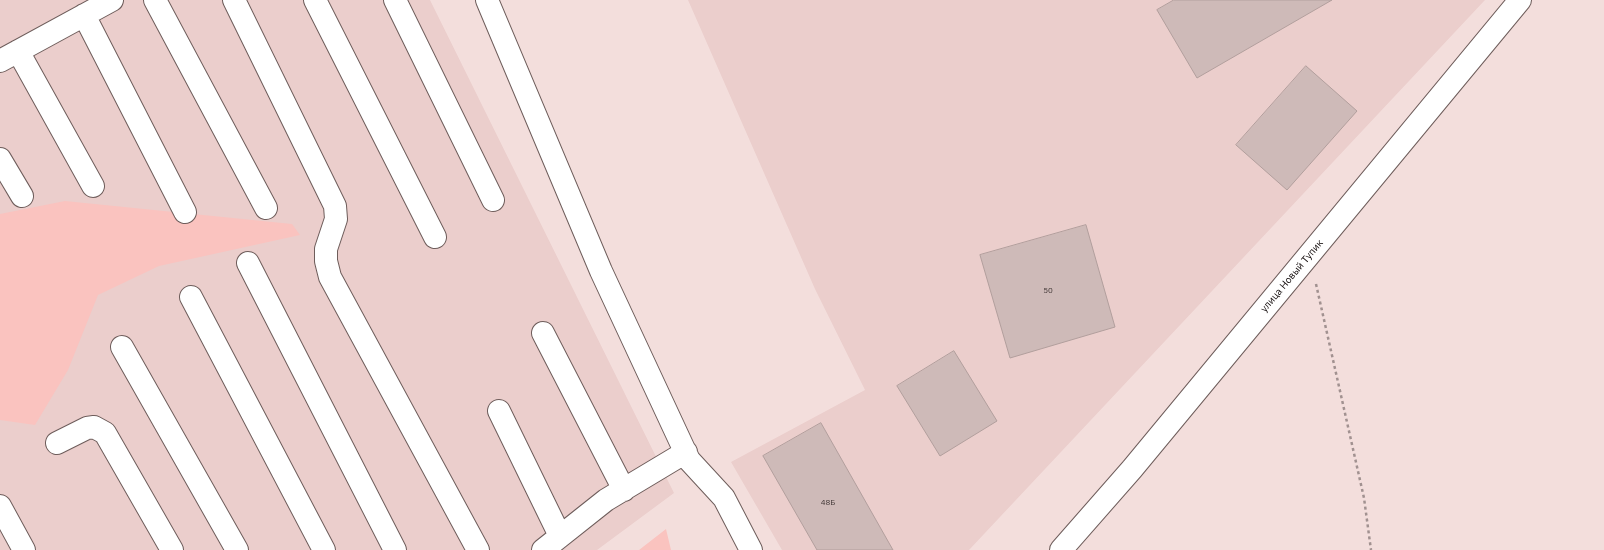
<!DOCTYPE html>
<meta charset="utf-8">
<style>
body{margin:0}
canvas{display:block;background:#f3dedc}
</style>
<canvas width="1604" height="550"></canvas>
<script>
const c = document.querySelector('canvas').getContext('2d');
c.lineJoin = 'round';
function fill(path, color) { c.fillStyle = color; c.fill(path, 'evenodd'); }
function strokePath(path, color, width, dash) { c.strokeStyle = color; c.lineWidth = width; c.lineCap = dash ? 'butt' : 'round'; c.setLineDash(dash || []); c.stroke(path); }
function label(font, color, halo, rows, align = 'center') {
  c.font = font + ' "IBM Plex Sans",sans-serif'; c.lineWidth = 4; c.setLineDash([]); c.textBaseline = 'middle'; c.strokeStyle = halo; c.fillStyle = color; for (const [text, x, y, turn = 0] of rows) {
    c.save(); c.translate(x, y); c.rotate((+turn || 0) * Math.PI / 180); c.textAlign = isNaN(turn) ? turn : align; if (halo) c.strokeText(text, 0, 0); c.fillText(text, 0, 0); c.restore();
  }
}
fill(new Path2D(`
 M0,0H430L674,493L597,550H0Z
 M688,0H1485L969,550H782L731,462L865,390L815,289Z`), '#ebcecc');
fill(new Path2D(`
 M65,201L292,224L300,235L159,266L98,295L68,370L35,425L0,420V214Z
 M666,529L671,550H639Z`), '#fac3bf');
const building = new Path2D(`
 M1174,0H1332L1197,78L1157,10Z
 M1306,66L1357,111L1287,190L1236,145Z
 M1086,225L1115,327L1010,358L980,255Z
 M954,351L997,421L940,456L897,386Z
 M821,423L893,550H817L763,456Z`);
fill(building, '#cebab8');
strokePath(building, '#b29f9d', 1);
const minor = new Path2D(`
 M155,0L266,208
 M234,0L335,206L336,219L326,249V261L330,277L478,550
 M315,0L435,237
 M395,0L493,200
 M487,0L601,271L689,460L724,498L751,550
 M84,15L185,212
 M18,51L93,186
 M0,61L112,0
 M0,159L22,196
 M248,263L395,550
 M191,297L324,550
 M543,333L624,490
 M122,347L237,550
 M499,411L560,536
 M57,443L87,428L94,427L105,433L172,550
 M0,506L24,550
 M543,550L606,500L686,452
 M1061,550L1132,469L1520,0`);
strokePath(minor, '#6e5d5b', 24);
strokePath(new Path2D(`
 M1316,284L1364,498L1371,550`), '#a19190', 2.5, [3, 3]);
strokePath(minor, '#fff', 22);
label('8px', '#423837', null, [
 ["50",1048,291],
 ["48Б",828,503]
]);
label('10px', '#130c0c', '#fff', [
 ["улица Новый Тупик",1292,276,-50]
]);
</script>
